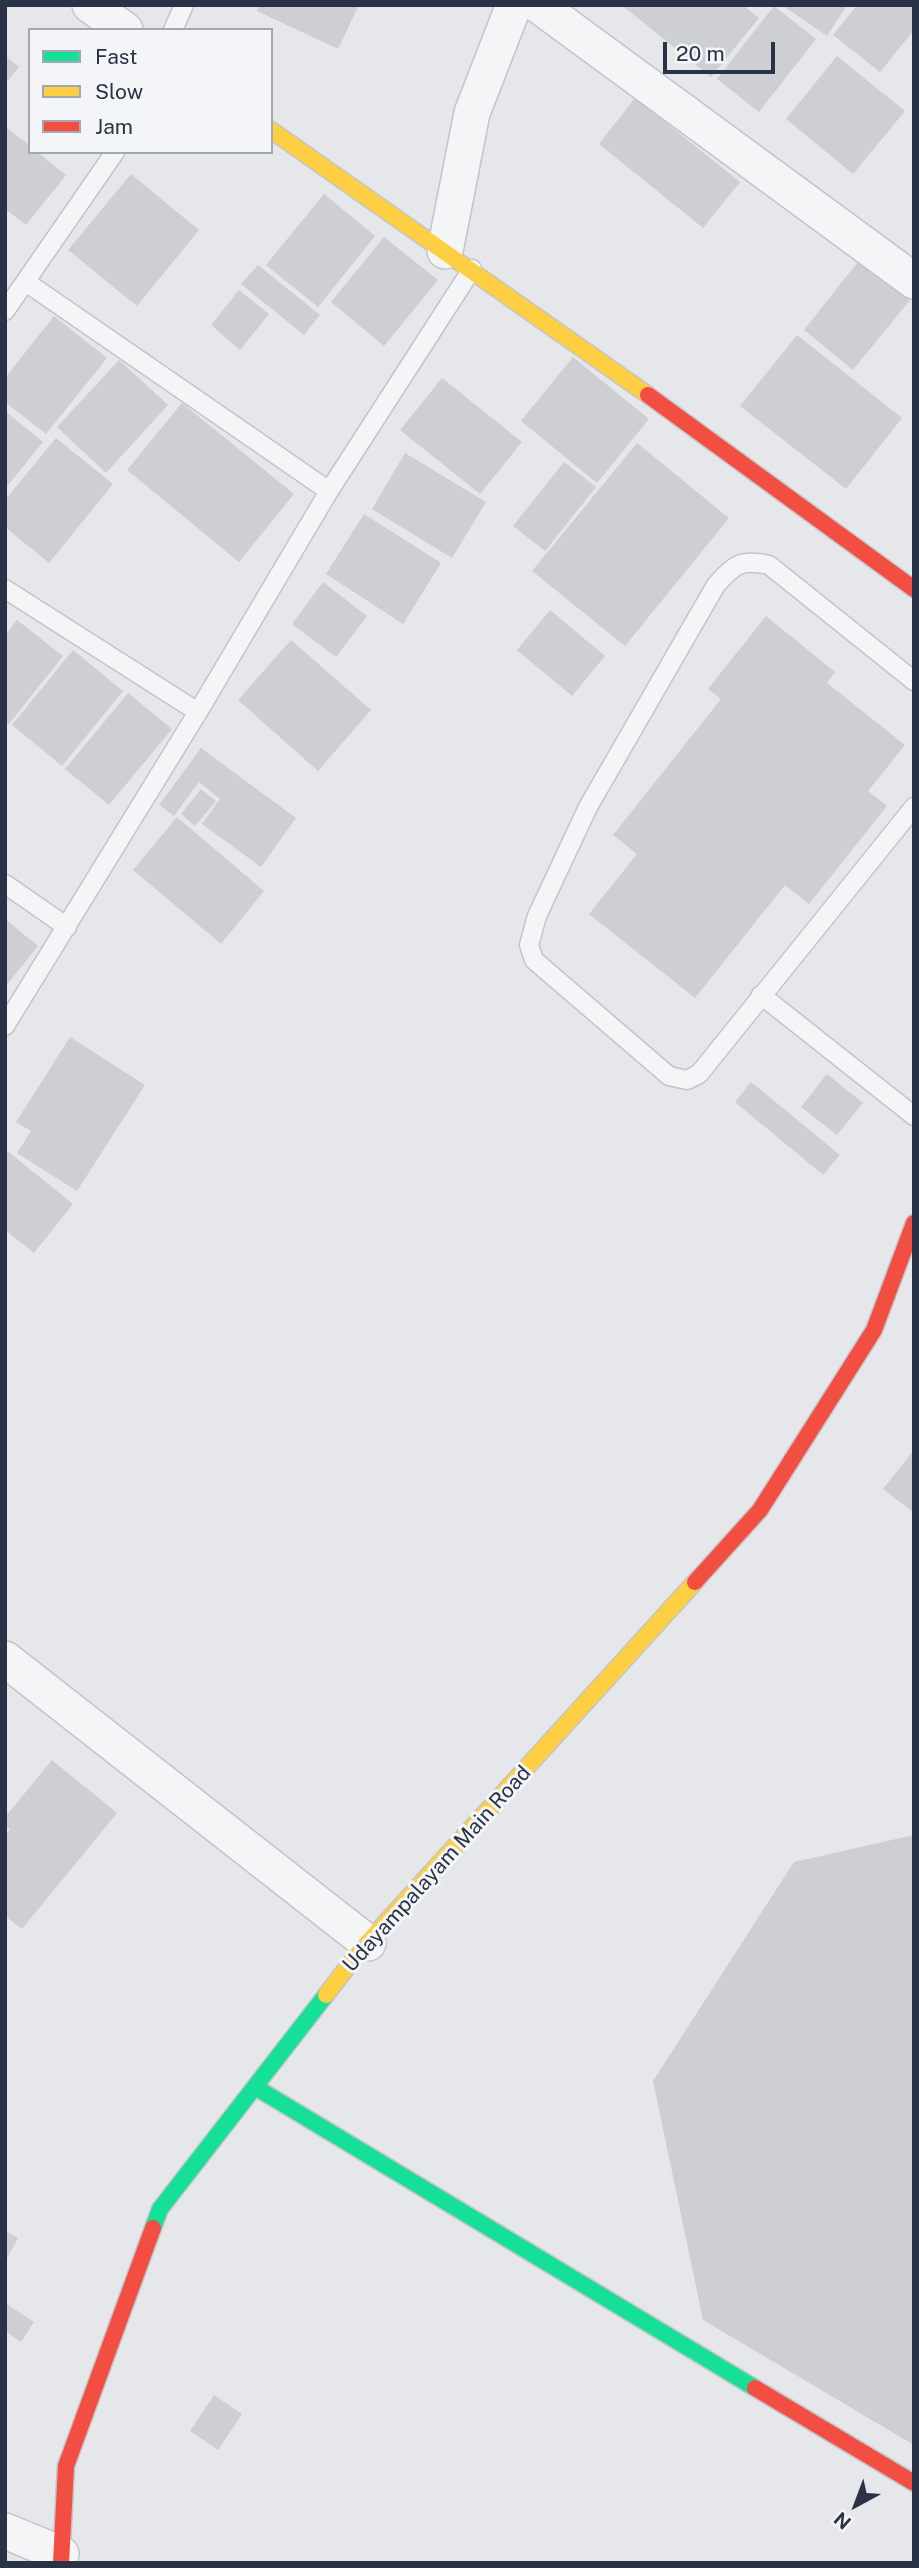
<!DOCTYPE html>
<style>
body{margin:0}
#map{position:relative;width:919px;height:2568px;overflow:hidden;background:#e5e7ea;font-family:"Public Sans",sans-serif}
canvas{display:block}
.frame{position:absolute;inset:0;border:7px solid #293345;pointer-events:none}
.legend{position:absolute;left:28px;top:28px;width:245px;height:126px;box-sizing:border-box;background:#f3f5f9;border:2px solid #a2a7b1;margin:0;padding:9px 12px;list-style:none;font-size:21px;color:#293345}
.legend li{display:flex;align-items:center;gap:14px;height:35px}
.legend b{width:35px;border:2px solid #a2a7b1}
.north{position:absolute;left:821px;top:2470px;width:70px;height:70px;-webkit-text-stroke:5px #f3f5f9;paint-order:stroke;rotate:221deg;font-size:19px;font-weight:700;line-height:28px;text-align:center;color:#293345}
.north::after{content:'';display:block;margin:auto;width:24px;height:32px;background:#293345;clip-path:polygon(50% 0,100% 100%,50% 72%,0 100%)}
.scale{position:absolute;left:663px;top:42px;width:112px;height:32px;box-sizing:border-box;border:4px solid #293345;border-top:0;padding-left:9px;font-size:21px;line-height:24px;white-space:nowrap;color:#293345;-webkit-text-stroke:5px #f3f5f9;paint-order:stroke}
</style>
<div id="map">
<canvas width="919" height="2568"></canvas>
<div class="frame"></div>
<ul class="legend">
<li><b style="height:9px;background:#16e098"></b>Fast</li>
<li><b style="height:9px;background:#ffcf43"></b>Slow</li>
<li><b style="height:9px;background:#f24e42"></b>Jam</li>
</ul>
<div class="north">N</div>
<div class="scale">20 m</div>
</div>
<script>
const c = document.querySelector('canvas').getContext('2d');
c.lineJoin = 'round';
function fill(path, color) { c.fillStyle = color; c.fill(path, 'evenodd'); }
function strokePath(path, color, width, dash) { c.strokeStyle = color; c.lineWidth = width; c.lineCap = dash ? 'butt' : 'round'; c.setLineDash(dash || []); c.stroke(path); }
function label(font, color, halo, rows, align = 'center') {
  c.font = font + ' "Public Sans",sans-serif'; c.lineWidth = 6; c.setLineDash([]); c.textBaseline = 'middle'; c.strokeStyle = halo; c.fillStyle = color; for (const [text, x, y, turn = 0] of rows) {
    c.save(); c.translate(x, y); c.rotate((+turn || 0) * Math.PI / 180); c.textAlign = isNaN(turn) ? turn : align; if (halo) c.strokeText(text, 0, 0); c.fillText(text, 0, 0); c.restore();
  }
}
fill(new Path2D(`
 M259,5H359L338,49L257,11Z
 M626,5H743L759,18L711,77L624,7Z
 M782,5H847L827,36Z
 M857,5H914V30L880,72L833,35Z
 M774,6L816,39L759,112L717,79Z
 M5,56L19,67L5,84Z
 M837,56L905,111L853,174L786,119Z
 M635,98L740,182L703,228L599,144Z
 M7,128L30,146V152H37L66,175L26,225L5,209Z
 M131,174L199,230L137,306L68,250Z
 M324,194L375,236L318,307L266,265Z
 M384,237L438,280L384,346L331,302Z
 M865,253L914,295L853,370L804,330Z
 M258,265L320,315L304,335L241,284Z
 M239,290L269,314L240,350L211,325Z
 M54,316L107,358L46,434L5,402V378Z
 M797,335L902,418L846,489L740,406Z
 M573,357L649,419L597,483L521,421Z
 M119,360L168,405L106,473L57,427Z
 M442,378L522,442L480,494L400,430Z
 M182,403L294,494L239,562L127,470Z
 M5,411L43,442L5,489Z
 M56,438L113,484L49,563L5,527V500Z
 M637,443L729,518L625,646L532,571Z
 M405,453L486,502L452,558L372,509Z
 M564,462L596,487L545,551L513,526Z
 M364,514L441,563L403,624L326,574Z
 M323,582L367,616L336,657L292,624Z
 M550,610L605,656L572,696L517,650Z
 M766,616L835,672L827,683L905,745L868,791L887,806L809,904L785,885L695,998L589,914L637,854L613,835L721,699L708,689Z
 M17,620L63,656L9,724L5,722V635Z
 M291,640L371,710L318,771L238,700Z
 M73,650L123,691L62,766L12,725Z
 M128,693L172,729L109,805L65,769Z
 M201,748L296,818L261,867L202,824L220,799L199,782L174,816L159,805Z
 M201,789L216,801L195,826L181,814Z
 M177,817L264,891L221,944L133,870Z
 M5,919L38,946L5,987Z
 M70,1037L145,1085L77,1191L17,1153L31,1131L16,1122Z
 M827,1074L863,1103L837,1135L801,1107Z
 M751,1082L840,1155L823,1175L735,1102Z
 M5,1149L73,1204L34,1253L5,1230Z
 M914,1450V1513L883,1489Z
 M52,1760L117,1813L22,1929L5,1916V1835L10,1829L5,1825V1817Z
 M914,1835V2445L703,2320L653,2081L794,1862Z
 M5,2231L18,2238L5,2262Z
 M5,2303L34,2322L21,2342L5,2331Z
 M214,2395L242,2414L218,2450L190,2431Z`), '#cdcfd2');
const lane = new Path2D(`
 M173,30L184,5
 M26,282L329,491
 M5,311L115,152
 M5,589L198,712
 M914,681L769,565C741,559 735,564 716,585L588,807L537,916L529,945L534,960L669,1076L687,1080L699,1074L914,807
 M5,884L67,927
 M761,995L914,1116
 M5,1026L198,712L329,491L472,269`);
const street = new Path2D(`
 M90,5L125,30
 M538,5L914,281
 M445,251L472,113L514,5
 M5,1659L368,1943
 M5,2531L61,2554`);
const fast = new Path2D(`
 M255,2087L755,2388
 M153,2228L160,2209L326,1995`);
const slow = new Path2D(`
 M271,130L648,395
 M326,1995L359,1952L695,1582`);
const jam = new Path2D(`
 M648,395L914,589
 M695,1582L760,1510L874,1330L914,1223
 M755,2388L914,2483
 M61,2563L66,2466L153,2228`);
strokePath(lane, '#c3c5c8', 21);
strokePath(street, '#c3c5c8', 38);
strokePath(fast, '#c3c5c8', 19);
strokePath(slow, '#c3c5c8', 19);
strokePath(jam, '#c3c5c8', 19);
strokePath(lane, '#f4f5f6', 18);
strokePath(street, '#f4f5f6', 35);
strokePath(fast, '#16e098', 16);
strokePath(slow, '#ffcf43', 16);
strokePath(jam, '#f24e42', 16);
label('21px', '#293345', '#f3f5f9', [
 ["Udayampalayam Main Road",437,1869,-48]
]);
</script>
